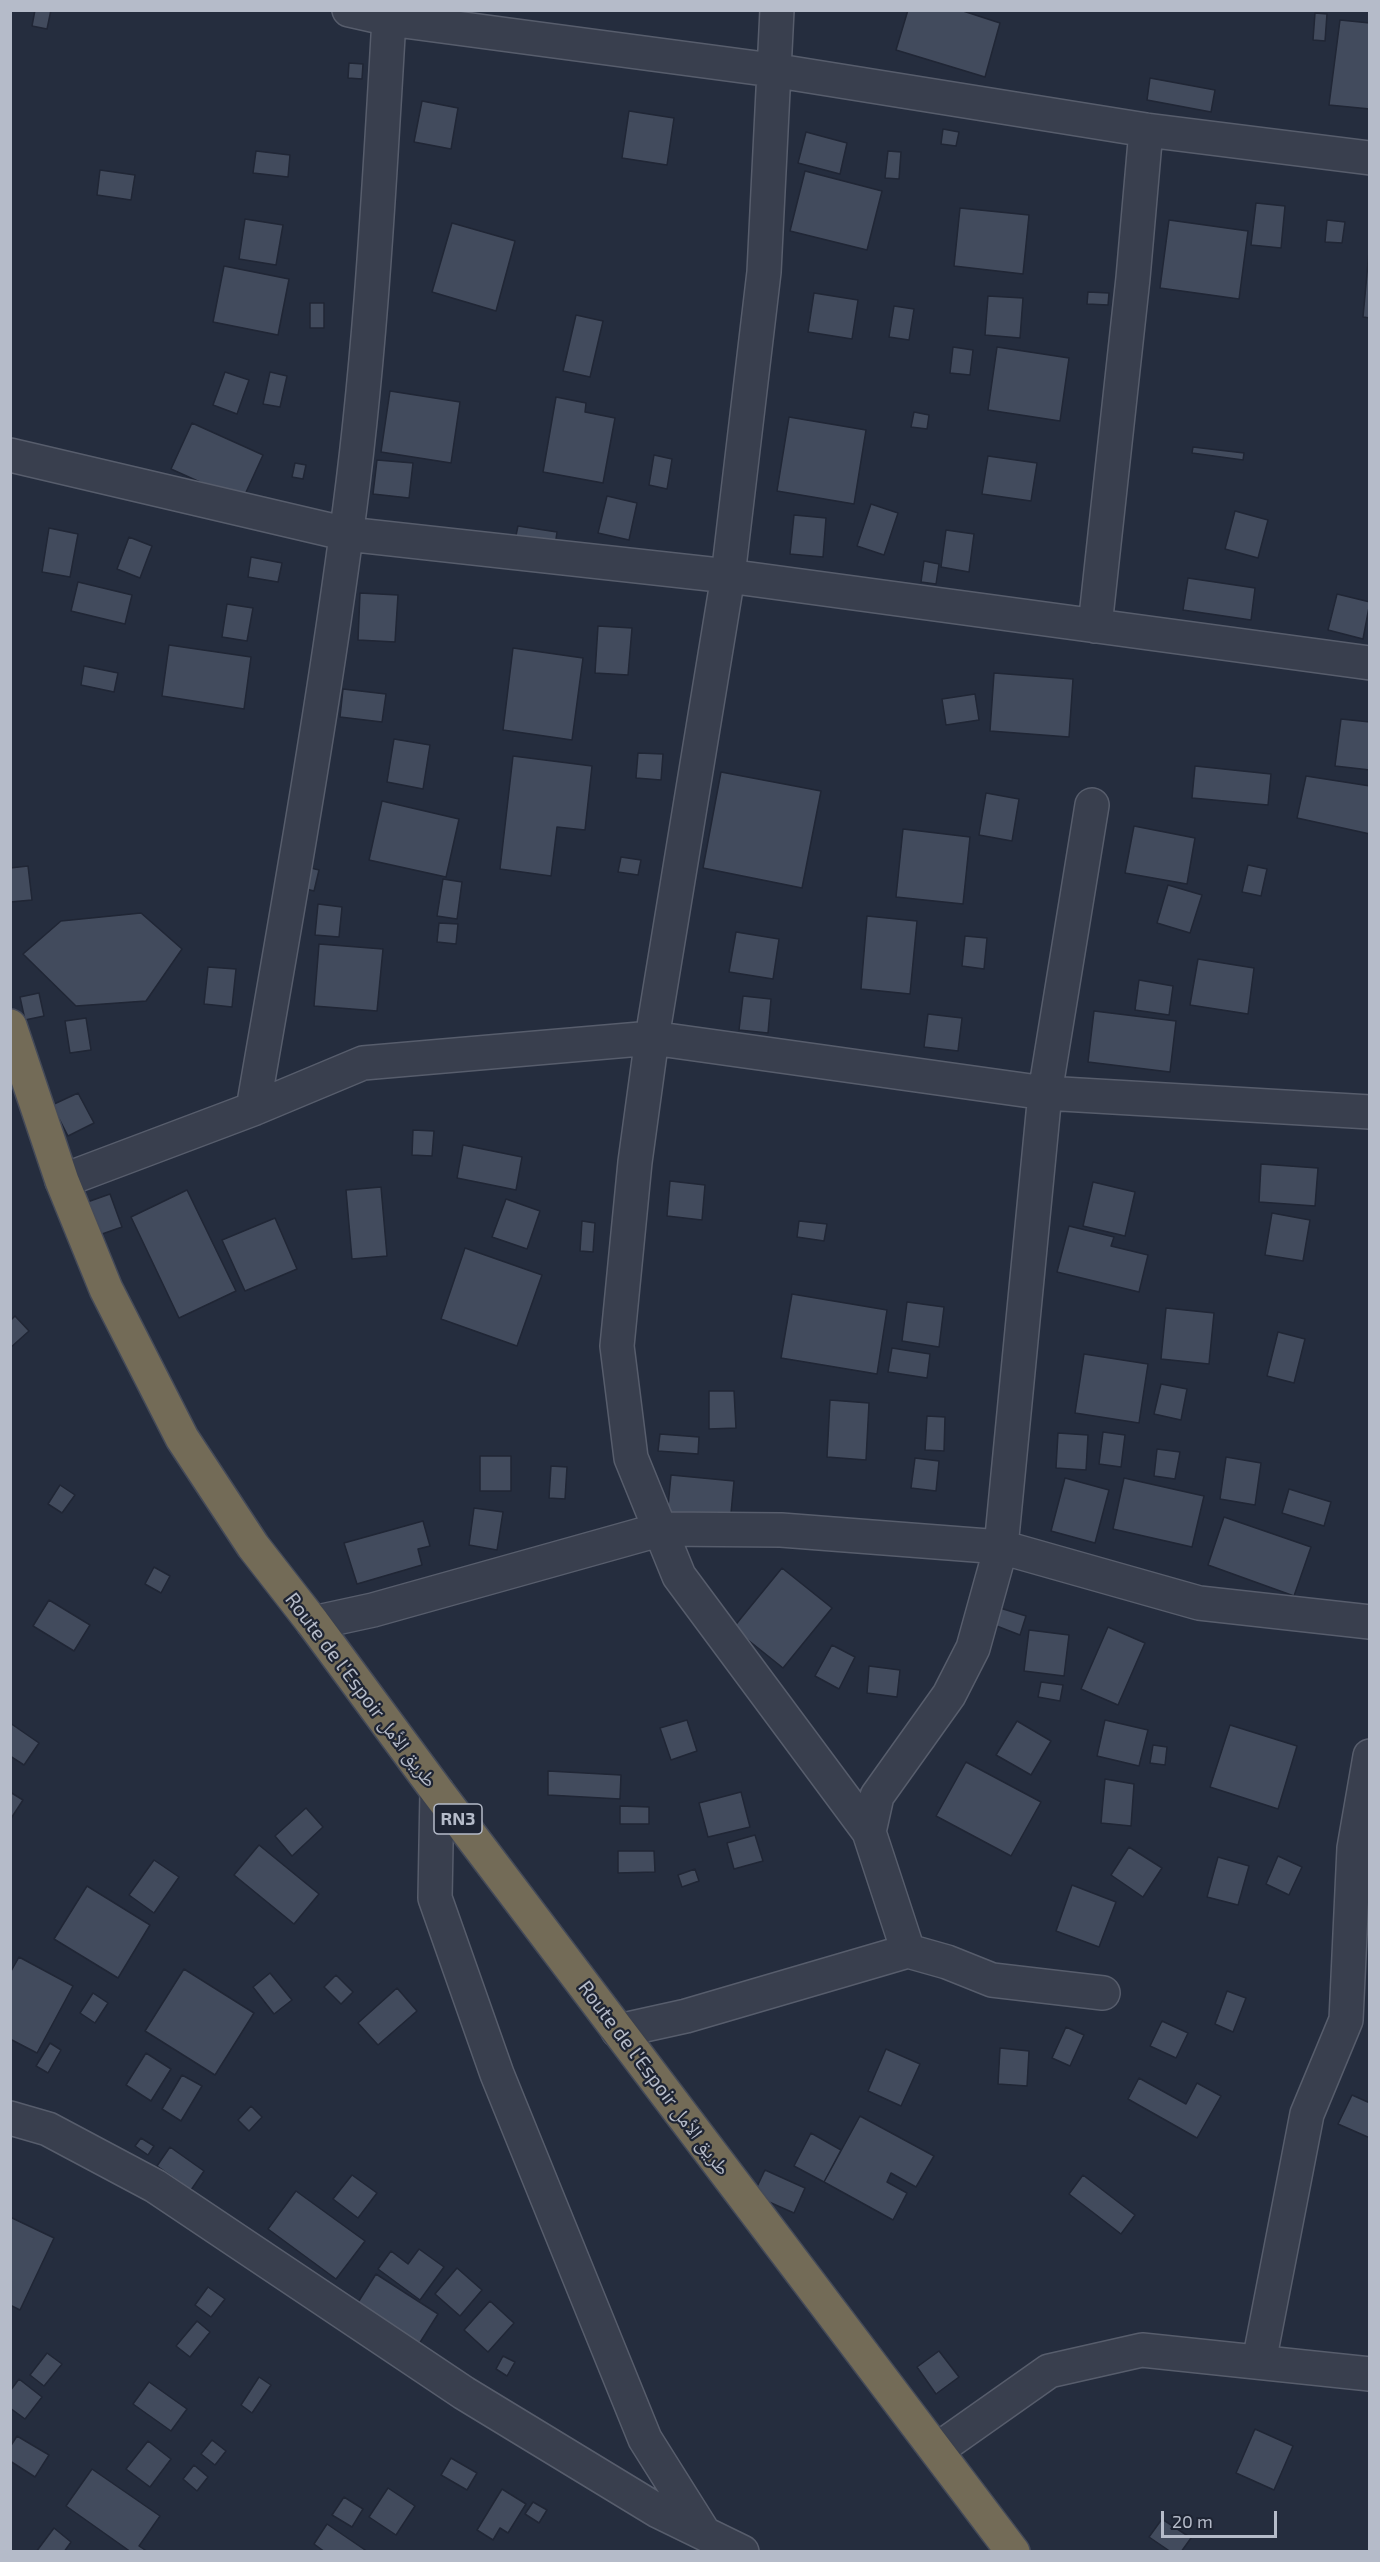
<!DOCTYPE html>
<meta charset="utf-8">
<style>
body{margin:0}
#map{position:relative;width:1380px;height:2562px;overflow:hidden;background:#252d3e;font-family:"Exo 2",sans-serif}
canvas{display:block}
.frame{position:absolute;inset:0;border:12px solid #b5bbc9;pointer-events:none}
.scale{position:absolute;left:1161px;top:2511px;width:116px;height:27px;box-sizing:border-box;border:3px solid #b5bbc9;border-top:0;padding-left:8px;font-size:18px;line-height:21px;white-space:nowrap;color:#b5bbc9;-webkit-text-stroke:4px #1e2433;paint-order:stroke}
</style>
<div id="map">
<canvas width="1380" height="2562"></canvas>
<div class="frame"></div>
<div class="scale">20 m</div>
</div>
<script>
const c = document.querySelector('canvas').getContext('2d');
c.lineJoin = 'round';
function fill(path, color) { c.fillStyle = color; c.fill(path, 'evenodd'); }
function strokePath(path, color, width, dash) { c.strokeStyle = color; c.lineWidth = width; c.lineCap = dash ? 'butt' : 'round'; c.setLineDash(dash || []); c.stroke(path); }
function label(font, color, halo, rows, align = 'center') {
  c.font = font + ' "Exo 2","Noto Naskh Arabic",sans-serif'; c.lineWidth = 4.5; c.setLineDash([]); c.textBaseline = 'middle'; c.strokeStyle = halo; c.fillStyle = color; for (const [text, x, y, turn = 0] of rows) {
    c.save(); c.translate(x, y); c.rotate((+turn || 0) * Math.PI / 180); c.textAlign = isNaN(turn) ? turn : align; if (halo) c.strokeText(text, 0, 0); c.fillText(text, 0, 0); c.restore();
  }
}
const building = new Path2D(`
 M35,10H51L47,29L32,26Z
 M908,10H960L1000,23L985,77L896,50Z
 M1315,13L1327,14L1325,41L1313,40Z
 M1340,20L1370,23V109L1329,105Z
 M349,63L363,64L362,79L348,78Z
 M1150,78L1215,90L1211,112L1147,100Z
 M422,101L458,108L451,149L414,142Z
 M629,111L674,118L667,165L622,158Z
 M943,129L959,132L956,146L941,144Z
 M806,132L847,143L840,174L798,163Z
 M256,151L290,155L288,177L253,173Z
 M888,151L901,152L899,179L885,178Z
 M100,170L135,175L131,200L97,195Z
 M805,171L882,191L867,250L790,231Z
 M1256,203L1285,206L1281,248L1251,245Z
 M960,208L1029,215L1023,274L954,266Z
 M245,219L283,225L276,265L239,259Z
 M1169,220L1248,231L1239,299L1160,288Z
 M1327,220L1345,222L1342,243L1325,242Z
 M452,223L515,241L496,311L432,292Z
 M1369,252H1370V318L1363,317Z
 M224,266L289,279L278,335L213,322Z
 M1088,292L1109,293L1108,305L1087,304Z
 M814,293L858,300L852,339L808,332Z
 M988,296L1023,298L1020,338L985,335Z
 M310,303H324V328H310Z
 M894,306L914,309L909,340L889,337Z
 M576,315L603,321L590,377L563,371Z
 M953,347L973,350L970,375L950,373Z
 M997,347L1069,358L1060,421L988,410Z
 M225,372L249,380L237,414L213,405Z
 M270,372L287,376L280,407L263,404Z
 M390,391L460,402L451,463L381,452Z
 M556,397L586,403L585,412L615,418L603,483L543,472Z
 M914,412L929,415L927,429L911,427Z
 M789,417L866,430L854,504L777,491Z
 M192,423L263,455L242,501L171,469Z
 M1193,447L1244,453L1243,460L1192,453Z
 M654,455L672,459L667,489L649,485Z
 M988,456L1037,463L1031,501L982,494Z
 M377,460L413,463L409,498L373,494Z
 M295,463L306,465L303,479L292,477Z
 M607,496L637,503L629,540L598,533Z
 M871,504L898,513L884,555L857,546Z
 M1235,511L1268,520L1258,558L1225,549Z
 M794,515L826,518L823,557L790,554Z
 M518,526L557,532L554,552L514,545Z
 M49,528L78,534L70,577L42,572Z
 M946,530L974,534L969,572L941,567Z
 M129,537L152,546L140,578L117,569Z
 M251,557L282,563L278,582L248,577Z
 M924,561L939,564L936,584L921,582Z
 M1188,578L1255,588L1251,620L1183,610Z
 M78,582L132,595L125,624L71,611Z
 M360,593L398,595L395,642L358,640Z
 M1337,594L1370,602L1363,639L1328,630Z
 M227,604L253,608L247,641L222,637Z
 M598,626L632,628L628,675L595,673Z
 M169,645L251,657L244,709L162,696Z
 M513,648L583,658L572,740L503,730Z
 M84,666L118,673L114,692L81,685Z
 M994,673L1073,679L1069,737L990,731Z
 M343,689L386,694L382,722L340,717Z
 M975,694L979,720L946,725L942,699Z
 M1341,719L1370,722V770L1335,766Z
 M394,739L430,745L423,789L387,782Z
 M638,753L663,754L661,780L636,778Z
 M513,756L592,766L585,830L557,827L551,876L500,869Z
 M1195,766L1271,774L1268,805L1192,798Z
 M721,772L821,791L802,888L703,868Z
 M1306,776L1370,786V834L1297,818Z
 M986,793L1019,799L1012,841L979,835Z
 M382,801L459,819L446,877L369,860Z
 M1134,826L1195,838L1187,884L1125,873Z
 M903,829L970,837L963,904L896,897Z
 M621,857L641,860L638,875L618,872Z
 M1248,865L1267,869L1261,896L1242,892Z
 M28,866L32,900L10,902V868Z
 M303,866L319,870L314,891L298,887Z
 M443,879L462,882L457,919L437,916Z
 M1168,885L1202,895L1190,933L1157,923Z
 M318,904L342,907L339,937L315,935Z
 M141,913L182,949L146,1001L76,1006L23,954L61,921Z
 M867,916L917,921L910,994L861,989Z
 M439,923L458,924L456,944L437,942Z
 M736,932L779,939L773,979L729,972Z
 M965,936L987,938L984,969L962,966Z
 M319,944L383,949L377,1011L314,1006Z
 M1198,959L1254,968L1248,1014L1190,1005Z
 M208,967L236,969L232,1007L204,1004Z
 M1139,980L1173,986L1169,1015L1135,1010Z
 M39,993L44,1016L25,1020L20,997Z
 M743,996L771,999L768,1033L739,1030Z
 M1094,1011L1176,1021L1170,1072L1088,1062Z
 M928,1014L962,1018L958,1051L924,1047Z
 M86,1018L91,1050L70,1053L65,1021Z
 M78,1093L94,1123L68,1136L52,1105Z
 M413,1130L434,1131L432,1156L412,1155Z
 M463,1145L522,1157L516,1190L457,1178Z
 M1261,1164L1318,1168L1315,1206L1259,1202Z
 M670,1181L705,1185L702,1220L667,1216Z
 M1093,1182L1135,1192L1125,1236L1083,1226Z
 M381,1187L387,1256L352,1259L346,1190Z
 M187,1190L236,1291L179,1318L131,1217Z
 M110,1194L122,1227L88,1239L76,1206Z
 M506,1199L540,1211L527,1249L492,1237Z
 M1272,1213L1310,1220L1303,1261L1265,1255Z
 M275,1218L297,1269L245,1291L222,1240Z
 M582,1221L595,1223L593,1252L580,1251Z
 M799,1221L827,1224L824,1241L797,1237Z
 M1069,1226L1114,1237L1111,1246L1148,1255L1139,1292L1057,1272Z
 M465,1248L542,1275L517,1346L441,1319Z
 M792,1294L887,1310L877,1374L781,1358Z
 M907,1302L944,1307L939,1347L902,1341Z
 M1166,1308L1214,1313L1209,1364L1161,1359Z
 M15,1316L29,1331L10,1348V1321Z
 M1278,1332L1305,1339L1294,1383L1267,1376Z
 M892,1348L930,1354L927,1378L888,1372Z
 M1084,1354L1148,1364L1139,1423L1075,1413Z
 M1161,1384L1187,1389L1181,1420L1154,1414Z
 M709,1391H734L736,1428L709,1429Z
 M830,1400L869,1403L866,1460L827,1457Z
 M927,1416L945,1417L944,1451L925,1450Z
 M1103,1432L1125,1435L1121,1467L1099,1464Z
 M1058,1433L1088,1435L1086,1470L1056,1468Z
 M660,1434L699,1437L698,1454L658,1451Z
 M1157,1449L1180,1452L1175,1479L1154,1476Z
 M480,1456H511V1491H480Z
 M1226,1457L1261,1463L1255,1505L1220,1499Z
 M915,1458L939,1461L936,1491L911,1488Z
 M551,1466L567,1467L565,1499L549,1498Z
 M671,1475L734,1481L730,1524L667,1517Z
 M1065,1478L1109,1490L1095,1543L1051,1531Z
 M1124,1478L1204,1496L1192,1547L1113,1529Z
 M60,1485L75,1495L62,1513L48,1504Z
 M1289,1489L1331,1502L1324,1526L1282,1513Z
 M474,1508L503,1512L497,1550L469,1545Z
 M1224,1517L1311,1547L1294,1596L1208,1565Z
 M423,1521L430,1546L418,1549L422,1565L357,1584L344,1543Z
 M154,1567L170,1576L161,1593L145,1584Z
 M782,1568L832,1608L783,1668L733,1628Z
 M49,1600L90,1625L74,1651L33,1626Z
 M1000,1608L1026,1616L1020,1635L994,1625Z
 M1108,1627L1145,1643L1118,1705L1081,1689Z
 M1029,1630L1069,1635L1064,1676L1024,1671Z
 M832,1645L855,1657L839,1689L815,1676Z
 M869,1666L900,1670L897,1697L867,1693Z
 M1041,1682L1063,1685L1060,1701L1038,1697Z
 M687,1720L697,1751L671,1760L660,1728Z
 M1105,1720L1148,1730L1139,1766L1097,1756Z
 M1017,1721L1051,1741L1031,1775L996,1755Z
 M10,1723L39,1743L24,1765L10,1756Z
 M1230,1725L1297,1746L1278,1809L1210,1787Z
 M1153,1745L1167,1747L1165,1765L1150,1763Z
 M966,1762L1041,1802L1011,1856L936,1816Z
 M548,1771L621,1775L620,1799L548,1795Z
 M1105,1779L1134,1784L1131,1826L1101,1823Z
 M10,1792L23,1800L10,1820Z
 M741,1792L750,1827L708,1837L699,1803Z
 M620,1806L649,1807V1824H620Z
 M306,1808L323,1827L292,1856L275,1836Z
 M755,1835L763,1861L734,1869L727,1843Z
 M259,1845L319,1894L294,1924L234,1875Z
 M1129,1847L1162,1868L1143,1897L1111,1875Z
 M618,1851H654L655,1872L618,1873Z
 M1278,1856L1302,1867L1289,1895L1266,1884Z
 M1218,1857L1249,1866L1238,1905L1207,1897Z
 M154,1860L179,1877L154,1913L129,1895Z
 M695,1869L699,1881L682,1887L678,1875Z
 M1072,1885L1116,1902L1099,1947L1056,1931Z
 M87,1886L150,1925L118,1978L54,1939Z
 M19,1957L73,1986L37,2053L10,2039V1973Z
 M184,1969L254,2013L215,2075L145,2031Z
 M270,1973L292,2000L274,2014L253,1987Z
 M336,1975L353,1992L341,2004L324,1987Z
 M397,1988L417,2011L378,2045L358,2023Z
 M1227,1991L1246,1998L1233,2032L1215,2024Z
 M93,1993L108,2003L95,2023L80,2013Z
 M1162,2021L1188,2033L1176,2058L1150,2046Z
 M1066,2027L1084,2035L1070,2066L1052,2058Z
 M50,2043L61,2050L48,2073L36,2066Z
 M1000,2048L1029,2051L1027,2086L998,2084Z
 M886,2049L920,2064L901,2106L868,2091Z
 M146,2053L171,2069L151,2101L126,2085Z
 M182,2075L202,2086L181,2121L162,2109Z
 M1139,2078L1186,2104L1197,2083L1221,2096L1197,2138L1128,2099Z
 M1352,2095L1370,2103V2138L1338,2124Z
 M251,2106L262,2117L249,2131L238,2120Z
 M860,2116L934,2156L916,2187L891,2173L887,2182L907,2193L893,2220L824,2182Z
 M811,2133L841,2150L824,2182L794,2166Z
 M141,2138L154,2146L148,2155L135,2146Z
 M170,2147L204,2171L191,2190L157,2166Z
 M765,2170L805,2188L794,2213L753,2195Z
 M352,2175L377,2193L358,2218L333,2199Z
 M1083,2175L1135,2215L1121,2234L1069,2194Z
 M296,2191L365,2241L336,2279L268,2229Z
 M10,2217L54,2238L20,2310L10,2305Z
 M419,2249L444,2267L420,2300L378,2269L391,2251L408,2264Z
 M457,2268L482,2290L460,2316L435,2294Z
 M376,2274L438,2314L419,2344L357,2304Z
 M208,2287L225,2299L211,2317L195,2305Z
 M490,2301L514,2323L488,2352L464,2330Z
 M197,2321L210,2332L190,2357L176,2346Z
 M939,2351L959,2377L936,2394L917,2367Z
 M47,2353L62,2364L44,2386L30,2375Z
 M503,2356L515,2362L507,2376L496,2369Z
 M259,2377L271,2385L252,2413L241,2405Z
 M19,2379L42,2397L25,2419L10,2408V2391Z
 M149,2382L187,2409L171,2431L133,2404Z
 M1255,2429L1293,2446L1274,2490L1236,2473Z
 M17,2436L49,2455L35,2477L10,2461V2447Z
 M212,2440L226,2451L215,2465L201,2454Z
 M148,2441L171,2459L150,2487L126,2469Z
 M451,2458L477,2473L467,2490L441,2475Z
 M194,2465L208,2477L197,2491L183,2479Z
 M92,2469L160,2516L139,2546L148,2552H131L66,2506Z
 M388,2488L415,2506L396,2535L369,2517Z
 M502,2489L526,2504L508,2533L500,2528L493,2540L477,2530Z
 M344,2497L363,2509L352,2527L332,2515Z
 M533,2502L547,2510L539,2523L525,2514Z
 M1162,2519L1191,2538L1181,2552H1171L1149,2537Z
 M327,2524L368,2552H325L314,2544Z
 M54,2528L71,2542L64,2552H36Z`);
fill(building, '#424b5d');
strokePath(building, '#202635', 1.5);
const minor = new Path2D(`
 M349,10L389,19L772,70L1146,130L1370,158
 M777,10L764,272L728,576L652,1038L635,1162L617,1346L631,1458L679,1576L869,1832L908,1951
 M10,455L347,534L728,576L1370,663
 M1095,626L1133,278L1146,130
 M253,1109C286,918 320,728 346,536C370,366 379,190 389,19
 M62,1181L253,1109L363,1063L652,1038L1045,1093L1370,1112
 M313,1623L373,1610L662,1529L781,1530L1001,1547L1199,1603L1370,1622
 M437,1791L435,1898L497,2074L645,2439L704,2533
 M869,1832L877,1796L949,1695L973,1648L1001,1547L1045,1093L1092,805
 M618,2031L686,2016L908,1951L947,1962L992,1980L1103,1993
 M10,2118L48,2129L155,2186L464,2393L658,2511L742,2552
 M1259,2362L1307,2114L1346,2020L1354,1848L1370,1756
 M937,2450L1049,2371L1142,2350L1370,2374`);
const highway = new Path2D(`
 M10,1026L62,1181L106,1289L182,1438L253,1546L313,1623L437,1791L1013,2552`);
strokePath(minor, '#575d6c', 36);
strokePath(highway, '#444a59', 36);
strokePath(minor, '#393f4e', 33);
strokePath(highway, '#736b57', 33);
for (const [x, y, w] of [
 [458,1819,48]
]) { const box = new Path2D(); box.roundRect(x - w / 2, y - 15, w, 30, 4.5); c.fillStyle = '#1e2433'; c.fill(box); strokePath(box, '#b5bbc9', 1.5); }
label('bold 18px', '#b5bbc9', null, [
 ["RN3",458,1819]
]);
label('20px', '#b5bbc9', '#1e2433', [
 ["Route de l’Espoir طريق الأمل",361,1690,53],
 ["Route de l’Espoir طريق الأمل",654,2078,53]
]);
</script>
